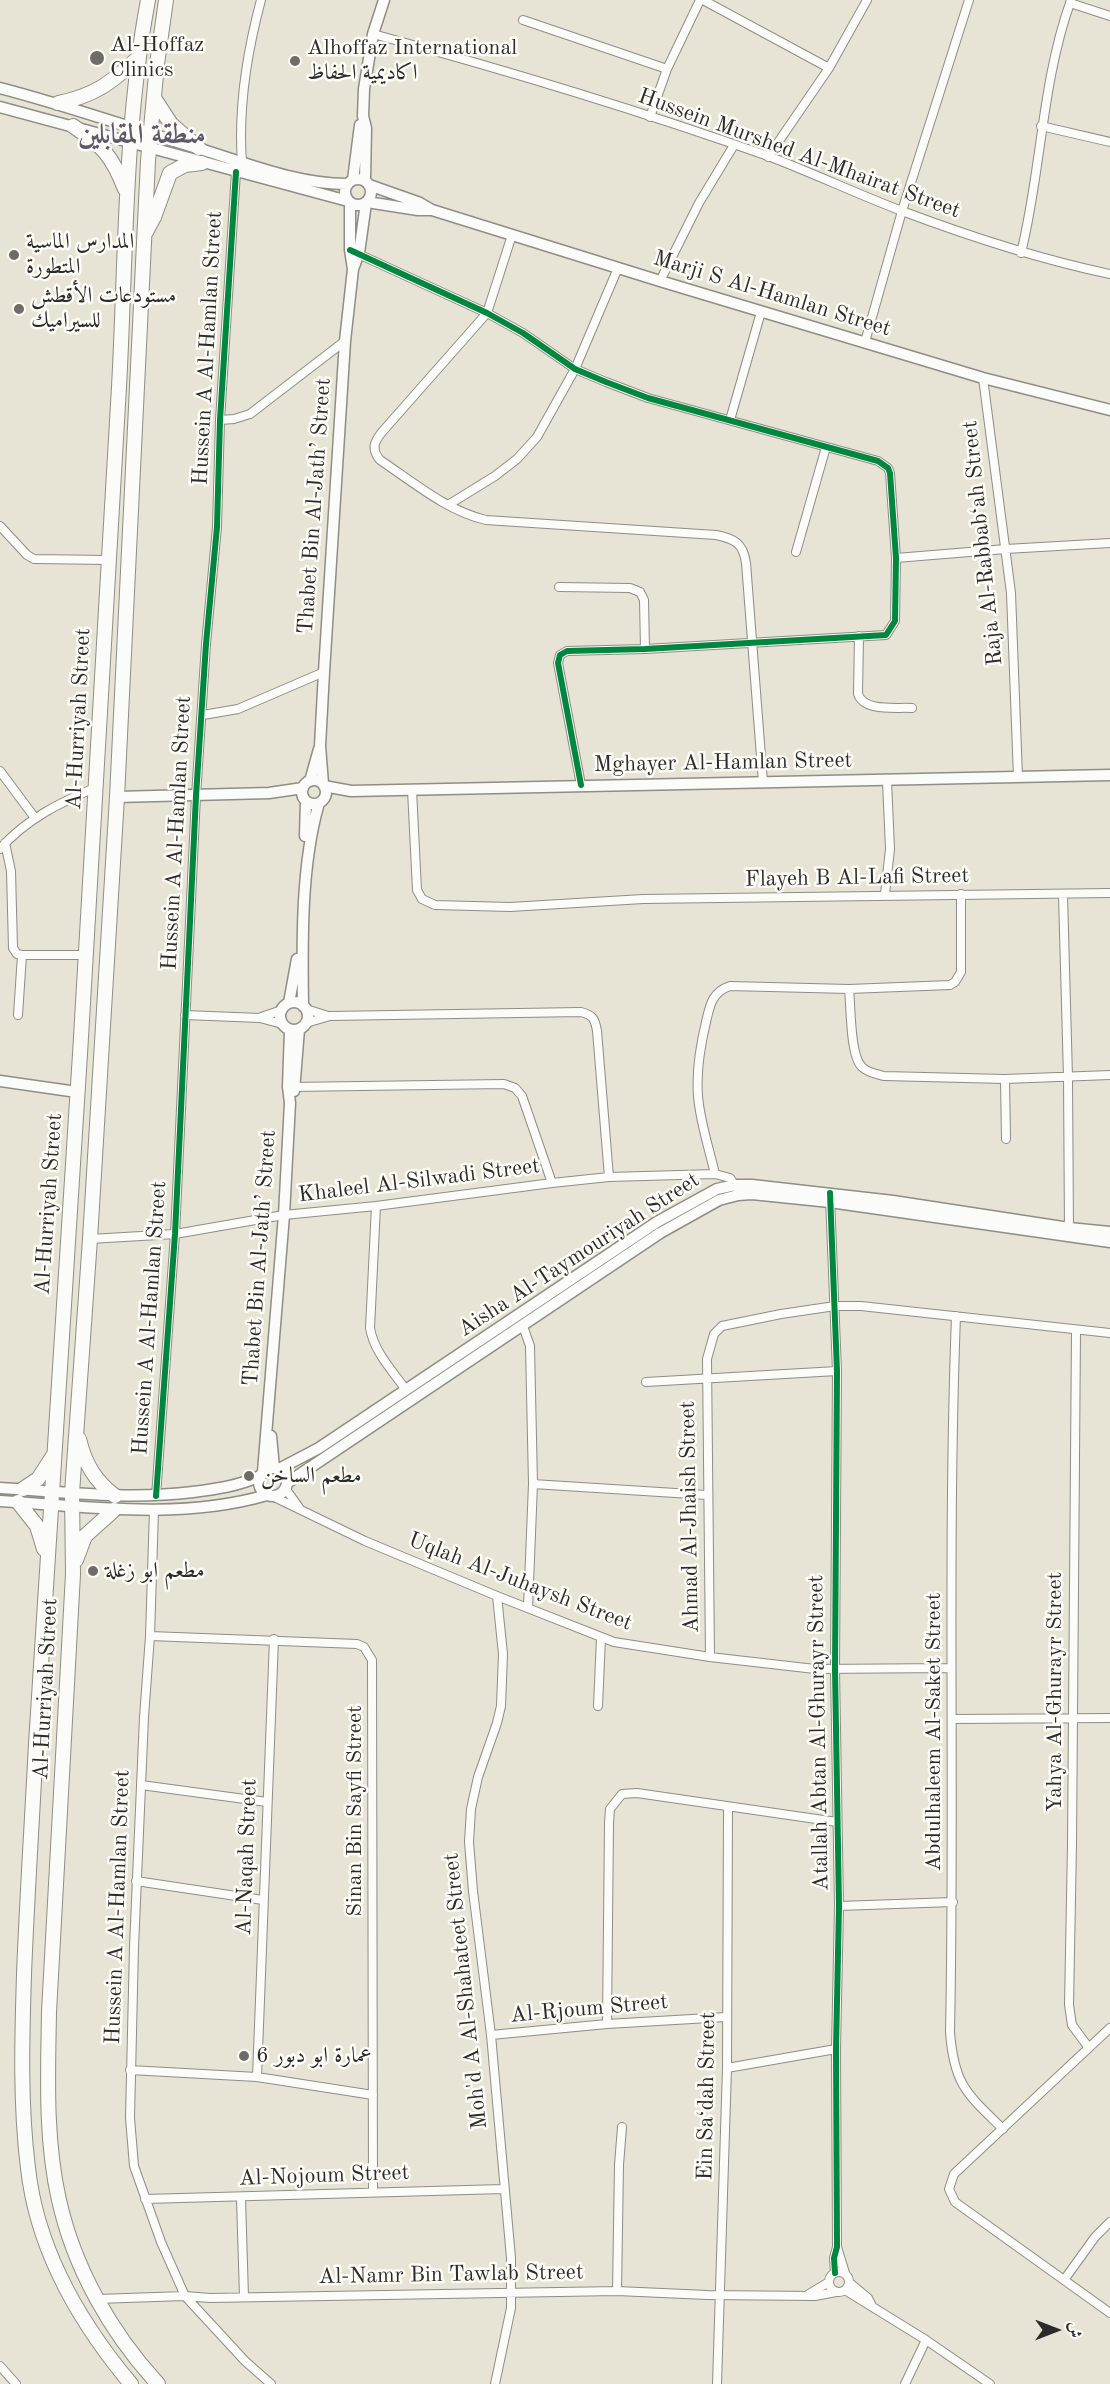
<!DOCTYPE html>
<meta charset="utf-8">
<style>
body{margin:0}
#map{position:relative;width:1110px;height:2384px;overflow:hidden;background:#e7e4d5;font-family:"Old Standard TT",Amiri,serif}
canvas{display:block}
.north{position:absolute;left:1026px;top:2300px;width:60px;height:60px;-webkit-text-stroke:4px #fdfcf7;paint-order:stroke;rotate:90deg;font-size:16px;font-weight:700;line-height:24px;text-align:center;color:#2b2b2b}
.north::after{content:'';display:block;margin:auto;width:21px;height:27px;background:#2b2b2b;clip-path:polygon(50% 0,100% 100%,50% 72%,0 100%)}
</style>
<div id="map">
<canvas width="1110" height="2384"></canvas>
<div class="north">ش</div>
</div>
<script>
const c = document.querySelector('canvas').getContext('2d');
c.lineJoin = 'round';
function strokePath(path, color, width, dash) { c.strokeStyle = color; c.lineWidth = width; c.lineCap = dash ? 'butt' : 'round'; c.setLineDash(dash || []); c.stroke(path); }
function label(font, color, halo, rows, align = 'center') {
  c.font = font + ' "Old Standard TT",Amiri,serif'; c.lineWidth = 5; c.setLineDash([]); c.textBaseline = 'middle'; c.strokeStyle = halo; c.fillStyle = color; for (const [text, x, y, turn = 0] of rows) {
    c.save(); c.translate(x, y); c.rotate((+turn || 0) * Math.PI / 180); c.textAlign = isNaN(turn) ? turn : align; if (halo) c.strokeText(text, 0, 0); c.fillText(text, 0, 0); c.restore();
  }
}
const street = new Path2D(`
 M703,0L829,68
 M1070,3L1110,16
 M523,20L667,69
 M373,34C506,70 638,110 768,156C813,173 857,194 902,211C971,237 1038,259 1110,274
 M650,117L667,69L700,0
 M1041,126L1110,142
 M768,157L829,68L867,0
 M242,163C238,109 247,52 261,0
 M512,235L487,313L382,432C374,442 371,449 380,460C413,482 447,511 486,520L716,535C735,539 743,543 746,563L763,782
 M354,252L487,313L523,333L575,369L606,382L648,398L878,461L888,468L890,473L896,558L895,621L886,635L645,649L567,651L560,655L558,663L581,785
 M1021,253C1042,168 1041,84 1071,0
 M660,281L699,203L734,145
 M865,342L902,211L969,0
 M983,378L1011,593L1018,777
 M220,420L234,419L250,414L345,341
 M730,420L761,312
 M448,505L495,476L517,459L537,437L575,369L618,268
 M0,526L27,555L34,559L109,560
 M796,552L826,447
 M896,558L1006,549L1110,543
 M559,587L630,588L640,592L644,600L645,649
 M859,636L858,694C864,712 896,707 912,708
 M203,715L238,709L324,672
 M0,771L35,818
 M412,790L417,890L422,899L435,905L510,907L643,899L1110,893
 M5,843L11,871L13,948L17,954L22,955
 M0,849C26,819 61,802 97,787
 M885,894L890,849L887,781
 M1063,895L1068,1077L1069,1232
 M849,989C851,1007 850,1056 862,1067C868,1073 877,1074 884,1076L1005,1079L1110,1075
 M306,1009L328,1016
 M18,1015L22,955H86
 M185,1015L260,1018L282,1024
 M261,1017L282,1010
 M306,1023L330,1016L581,1012C593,1015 595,1019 597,1031L609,1177
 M1005,1079L1006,1139
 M290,1087L504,1084L515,1088L522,1096L552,1183
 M715,1174C709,1148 700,1122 698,1096C696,1071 700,1047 706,1022C710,1005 712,992 730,986L849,989L950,985L955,982L961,972V894
 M830,1198L837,1371L835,1669L839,1906L836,2049L837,2247L834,2258L835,2273
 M376,1206L370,1328C374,1352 392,1370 406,1390
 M90,1239L175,1234L284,1215L376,1206L552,1183L609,1177L715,1174L730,1178L736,1187
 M956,1316C947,1555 955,1793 950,2032C954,2085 967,2094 1003,2129
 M523,1326L530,1346L533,1484L528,1608
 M1076,1330L1072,1844L1069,2005L1072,2025L1089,2048
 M646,1382L837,1371
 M533,1484L707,1495
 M285,1488L300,1509
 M156,1496L175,1234L196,796L206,644L217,527L220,420L236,172
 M272,1496L365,1541L497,1596L614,1642L710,1657L815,1669L950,1668
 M154,1510L150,1636L144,1717L134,1947L130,2118L134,2166L161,2242L185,2296L245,2361L271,2384
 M150,1636L357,1644L364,1647L372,1660L373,2192
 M710,1657L707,1359L714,1334L722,1326L781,1314L835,1306H861L1110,1333
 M598,1706L601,1638
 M953,1719L1110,1718
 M141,1785L267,1802
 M136,1881L263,1900
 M839,1906L953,1902
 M607,2024L609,1823L610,1809L622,1794L637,1793L837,1822
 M1110,2028L954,2174L949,2189L955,2202L1110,2313
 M491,2035L607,2024L726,2017
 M727,2068L836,2049
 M130,2070L257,2077L373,2095
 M257,2077L274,1639
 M241,2198L244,2297
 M145,2199L503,2189
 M837,2247L845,2273
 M829 2282a10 10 0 1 1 20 0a10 10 0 1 1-20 0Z
 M1064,2280L1095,2237L1110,2222
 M850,2283L868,2298L872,2306
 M845,2290L926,2340L990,2384
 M617,2291L619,2165L622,2127
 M809,2294L829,2282
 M97,2299L185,2296L210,2298L617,2291L707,2295L815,2296L836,2292
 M0,2366L16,2384
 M495,2384L511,2308V2258L491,2035L473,1891L469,1842L471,1809L478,1777L497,1723L501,1706L503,1654L497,1596
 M717,2384L727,2068L728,1808
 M905,2384L926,2340`);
const secondary = new Path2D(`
 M0,88C66,105 131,128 197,148C246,163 296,184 347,184
 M0,107L348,201
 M345 192a13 13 0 1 1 26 0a13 13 0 1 1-26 0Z
 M353,180L360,125
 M365,180L366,128L363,116L364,89L373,34L384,0
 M369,185L420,203L432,210L660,281L983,378L1110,410
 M367,202L418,210H432
 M353,269L359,253L366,203
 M302 792a12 12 0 1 1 24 0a12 12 0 1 1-24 0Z
 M310,781L319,749
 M323,784L320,746L324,672L345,341L353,269L350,250V203
 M324,786L351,791L1110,775
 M117,797L269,793L303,788
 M305,836L306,801
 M280 1016a14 14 0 1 1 28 0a14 14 0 1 1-28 0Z
 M289,1003L297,959
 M303,1006C302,942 301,864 319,803
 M0,1081L77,1092
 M294,1091L299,1029
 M271,1436L274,1468
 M259 1482a14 14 0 1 1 28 0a14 14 0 1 1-28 0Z
 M279,1469L319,1448L657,1222L717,1189L735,1185H752L893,1201L1069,1228L1110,1232
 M263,1472L284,1215L290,1103L288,1087L290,1030
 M287,1483L660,1233L719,1200L738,1195L752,1194L830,1202L1110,1242
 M0,1488C65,1492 128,1500 193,1492C217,1489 238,1486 260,1476
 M0,1501C89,1507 181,1520 267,1495`);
const highway = new Path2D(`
 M154,98L171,124L199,148
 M58,103C94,96 111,83 138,58
 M73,126C103,146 112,156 125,189
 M146,232L154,217L170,173L185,165L202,163
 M79,1439C85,1464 95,1481 115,1496
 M23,1489L38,1479L53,1456
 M18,1502L37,1526L44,1549
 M76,1560L85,1536L114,1510
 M131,2384C79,2322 37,2250 28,2168C20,2104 22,2039 24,1974C27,1898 32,1821 36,1744C50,1514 65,1284 80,1054C94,831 106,609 119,387C126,258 124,128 148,0
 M158,2384C111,2333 74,2268 59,2200C45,2139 48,2074 49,2012L73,1574L72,1493L90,1239L117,797L148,161L157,64L166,0`);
strokePath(street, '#8e8d86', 10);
strokePath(secondary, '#8e8d86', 13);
strokePath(highway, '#8e8d86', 16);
strokePath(street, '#fbfbf9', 8);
strokePath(secondary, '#fbfbf9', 10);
strokePath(highway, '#fbfbf9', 14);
strokePath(new Path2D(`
 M350,250L487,313L523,333L575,369L606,382L648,398L878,461L888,468L890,473L896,558L895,621L886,635L645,649L567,651L560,655L558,663L581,785
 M830,1193L837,1371L835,1669L839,1906L836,2049L837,2247L834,2258L835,2273
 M156,1496L175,1234L196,796L206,644L217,527L220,420L236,172`), '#00873e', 6);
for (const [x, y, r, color] of [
 [97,58,8,"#6d6c66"],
 [295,61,6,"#6d6c66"],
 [14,255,6,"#6d6c66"],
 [19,309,6,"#6d6c66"],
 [249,1476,6,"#6d6c66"],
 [93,1571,6,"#6d6c66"],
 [244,2056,6,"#6d6c66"]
]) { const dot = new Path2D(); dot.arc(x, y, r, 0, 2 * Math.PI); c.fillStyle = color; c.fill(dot); strokePath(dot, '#fdfcf7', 2); }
label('22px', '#2b2b2b', '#fdfcf7', [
 ["Al-Hoffaz",110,45],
 ["Clinics",110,70],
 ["Alhoffaz International",307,48],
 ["اكاديمية الحفاظ",307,73],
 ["المدارس الماسية",26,242],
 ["المتطورة",26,267],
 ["مستودعات الأقطش",31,296],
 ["للسيراميك",31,321],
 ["مطعم الساخن",261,1476],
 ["مطعم ابو زغلة",105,1571],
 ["عمارة ابو دبور 6",256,2056]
], 'left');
label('22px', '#2b2b2b', '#fdfcf7', [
 ["Hussein Murshed Al-Mhairat Street",799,154,20],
 ["Marji S Al-Hamlan Street",772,294,17],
 ["Hussein A Al-Hamlan Street",208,348,-87],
 ["Thabet Bin Al-Jath’ Street",315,506,-86],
 ["Raja Al-Rabbab‘ah Street",983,543,-96],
 ["Al-Hurriyah Street",79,719,-87],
 ["Mghayer Al-Hamlan Street",723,763,-1],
 ["Hussein A Al-Hamlan Street",177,833,-87],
 ["Flayeh B Al-Lafi Street",857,878,-1],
 ["Khaleel Al-Silwadi Street",419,1181,-7],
 ["Al-Hurriyah Street",49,1204,-86],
 ["Aisha Al-Taymouriyah Street",579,1255,-33],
 ["Thabet Bin Al-Jath’ Street",260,1258,-86],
 ["Hussein A Al-Hamlan Street",150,1318,-86],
 ["Ahmad Al-Jhaish Street",690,1517,-91],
 ["Uqlah Al-Juhaysh Street",520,1582,21],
 ["Al-Hurriyah Street",46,1689,-87],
 ["Yahya Al-Ghurayr Street",1055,1692,-90],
 ["Abdulhaleem Al-Saket Street",934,1732,-90],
 ["Atallah Abtan Al-Ghurayr Street",819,1733,-91],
 ["Sinan Bin Sayfi Street",355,1811,-90],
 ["Al-Naqah Street",247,1857,-88],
 ["Hussein A Al-Hamlan Street",118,1907,-88],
 ["Moh'd A Al-Shahateet Street",466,1991,-96],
 ["Al-Rjoum Street",589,2009,-5],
 ["Ein Sa‘dah Street",707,2096,-89],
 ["Al-Nojoum Street",324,2176,-2],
 ["Al-Namr Bin Tawlab Street",451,2275,-1]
]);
label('bold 28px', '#60576c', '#fdfcf7', [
 ["منطقة المقابلين",142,136]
]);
</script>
